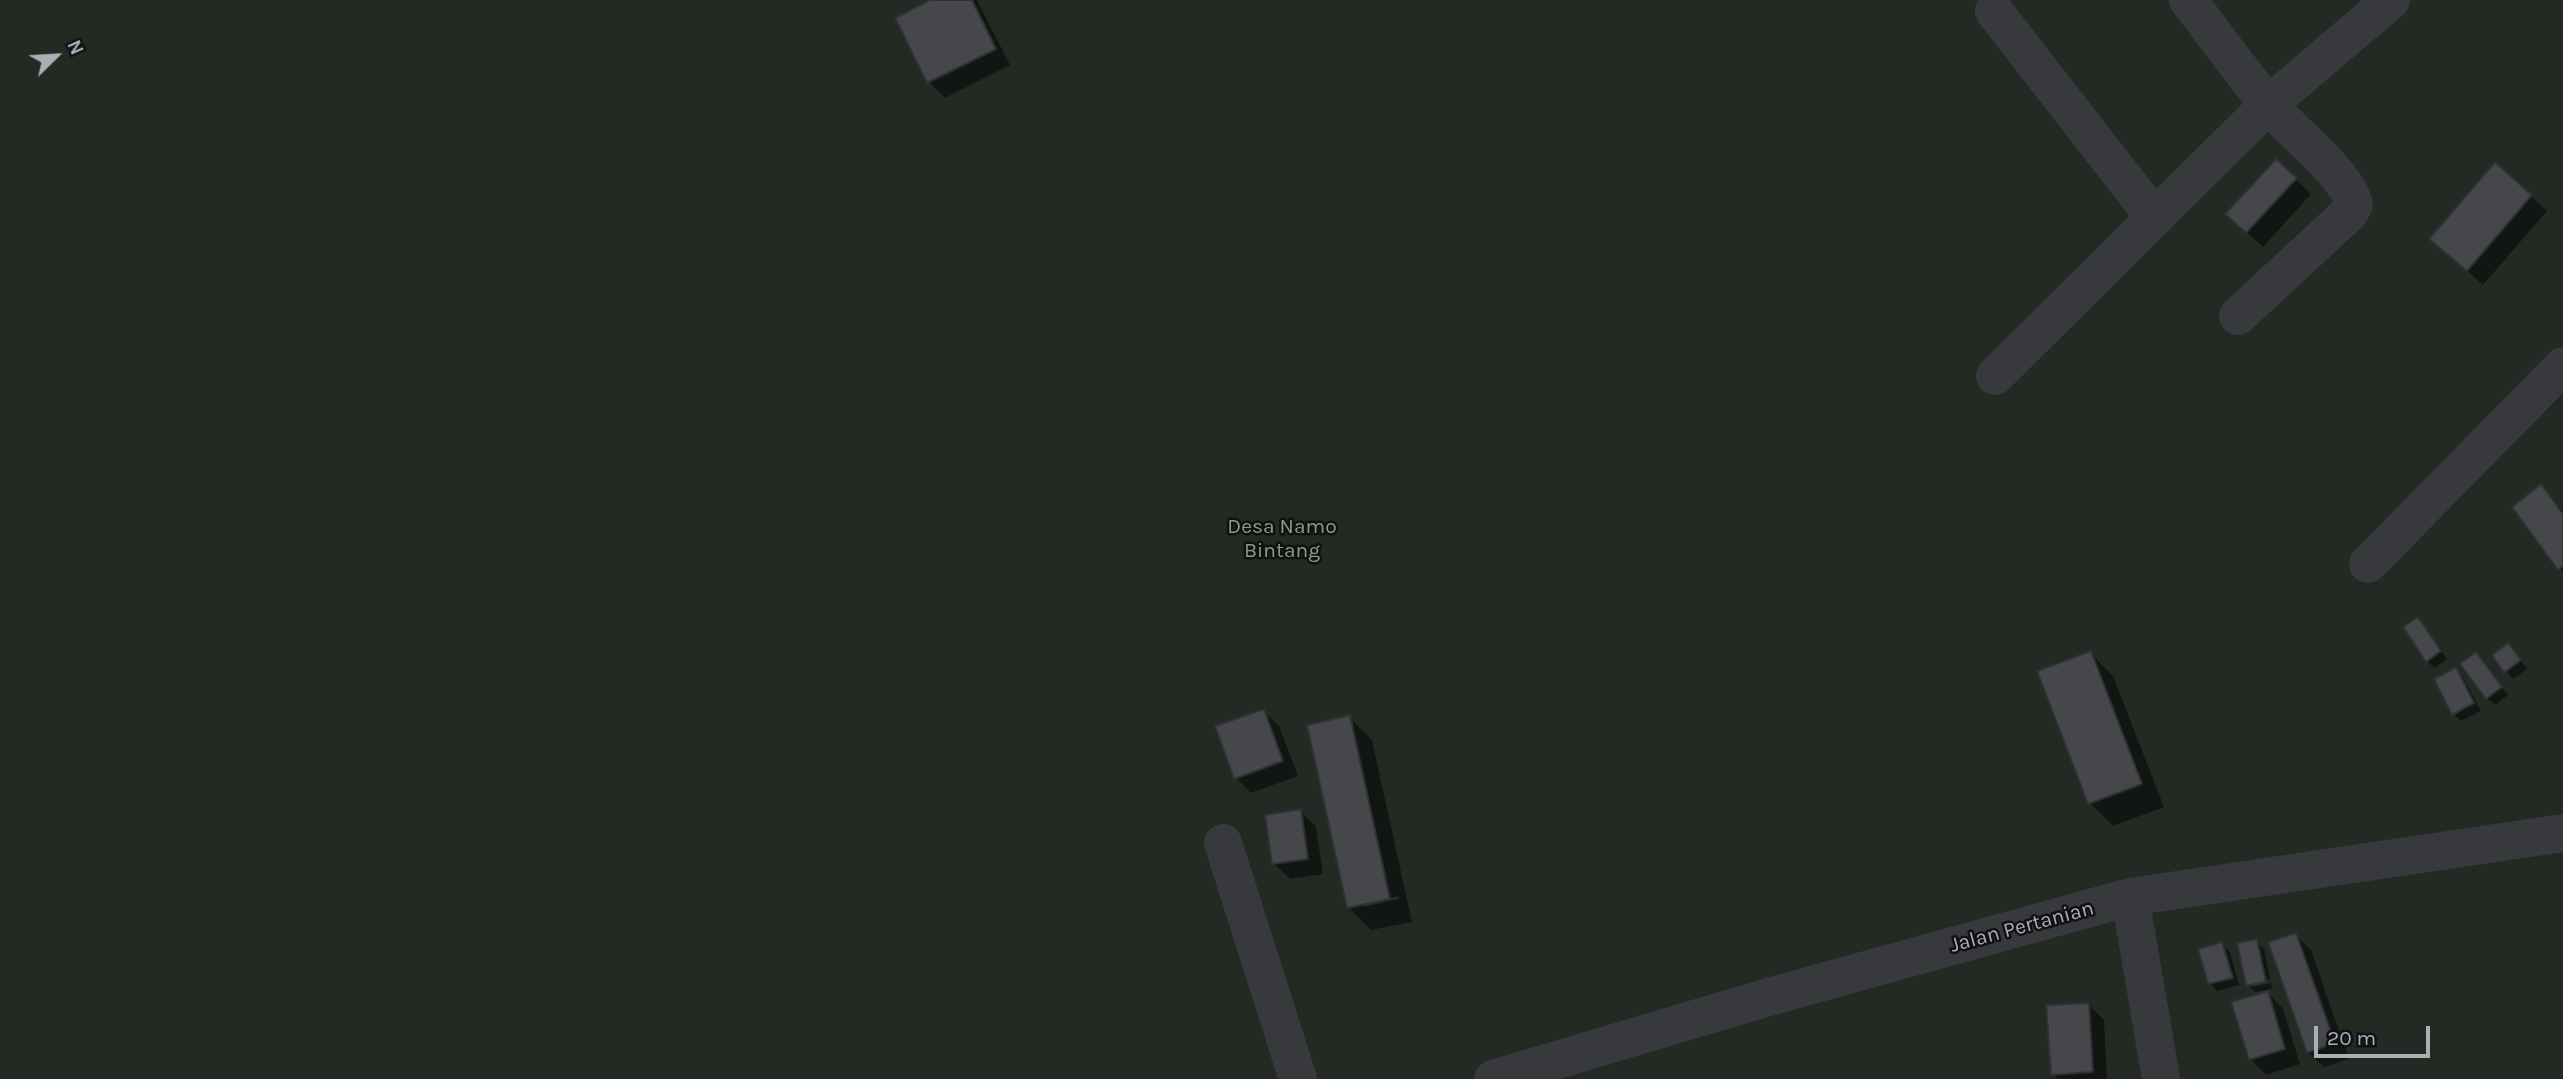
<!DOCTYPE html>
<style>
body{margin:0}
#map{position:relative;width:2563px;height:1079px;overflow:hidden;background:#161618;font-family:Karla,sans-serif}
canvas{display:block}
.north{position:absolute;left:21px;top:21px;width:70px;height:70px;-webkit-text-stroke:5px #111113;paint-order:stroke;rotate:66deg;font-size:19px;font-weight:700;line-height:28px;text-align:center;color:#aaafb6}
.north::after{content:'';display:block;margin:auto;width:24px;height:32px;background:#aaafb6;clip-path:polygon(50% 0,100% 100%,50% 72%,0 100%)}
.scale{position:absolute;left:2314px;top:1026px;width:116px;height:32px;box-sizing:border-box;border:4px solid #aaafb6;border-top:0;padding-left:9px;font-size:21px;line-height:24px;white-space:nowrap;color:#aaafb6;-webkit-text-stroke:5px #111113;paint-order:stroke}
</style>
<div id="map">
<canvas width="2563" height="1079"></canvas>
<div class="north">N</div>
<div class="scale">20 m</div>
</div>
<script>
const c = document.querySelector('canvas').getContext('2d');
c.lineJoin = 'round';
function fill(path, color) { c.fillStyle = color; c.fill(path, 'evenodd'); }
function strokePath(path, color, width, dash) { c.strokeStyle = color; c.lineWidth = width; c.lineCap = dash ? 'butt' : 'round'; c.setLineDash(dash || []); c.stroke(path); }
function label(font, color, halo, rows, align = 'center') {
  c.font = font + ' Karla,sans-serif'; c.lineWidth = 5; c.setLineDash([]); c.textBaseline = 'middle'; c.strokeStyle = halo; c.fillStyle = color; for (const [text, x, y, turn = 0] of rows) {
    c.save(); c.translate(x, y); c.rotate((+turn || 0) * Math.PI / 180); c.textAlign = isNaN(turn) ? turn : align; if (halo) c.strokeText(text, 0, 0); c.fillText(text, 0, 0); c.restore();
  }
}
fill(new Path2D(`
 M0,0H2563V1079H0Z`), '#232a23');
fill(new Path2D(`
 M934,0H977L1010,65L945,98L929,82L897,19Z
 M2296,179L2311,194L2263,247L2243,229Z
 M2531,196L2547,211L2483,285L2431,239Z
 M2541,487L2563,511V572L2559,568Z
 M2418,619L2447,659L2434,668L2427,661Z
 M2090,653L2113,676L2164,807L2113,826L2090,803Z
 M2516,653L2527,669L2513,679L2506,671Z
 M2476,654L2508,695L2495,705L2487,698Z
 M2455,670L2463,677L2481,711L2461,721L2454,714Z
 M1263,711L1279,726L1298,776L1251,793L1236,778Z
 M1349,717L1372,740L1412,922L1371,930L1349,908ZM1398,896L1399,899L1363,907V903Z
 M1301,811L1316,827L1323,874L1290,879L1274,864Z
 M2295,935L2311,950L2349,1059L2324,1067L2308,1052Z
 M2256,941L2264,949L2270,979L2251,983V987L2271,983L2272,989L2255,992L2248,985Z
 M2222,944L2230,952L2239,985L2217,991L2210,983Z
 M2268,993L2283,1009L2300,1064L2266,1075L2250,1059Z
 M2088,1004L2104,1020L2107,1079H2058L2053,1074Z`), '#0007');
const building = new Path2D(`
 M930,0H972L996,49L927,83L895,18Z
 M2276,159L2297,178L2246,233L2225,214Z
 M2495,162L2532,195L2467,271L2429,239Z
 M2541,484L2563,514V566L2558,570L2512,507Z
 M2418,617L2441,651L2426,662L2403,627Z
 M2508,643L2521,660L2504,673L2492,655Z
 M2091,651L2142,784L2088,804L2037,671Z
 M2476,652L2502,687L2486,699L2460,664Z
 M2456,667L2474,703L2452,715L2434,679Z
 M1264,709L1283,761L1234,779L1215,726Z
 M1350,715L1390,899L1347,908L1307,725Z
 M1301,809L1308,859L1272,864L1265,815Z
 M2296,933L2335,1043L2307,1053L2268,942Z
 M2257,939L2266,982L2246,986L2237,943Z
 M2222,942L2233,978L2208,984L2198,949Z
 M2268,991L2285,1049L2249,1060L2231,1002Z
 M2089,1003L2093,1072L2051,1075L2046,1005Z`);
fill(building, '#45474a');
strokePath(building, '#303134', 2);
strokePath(new Path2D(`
 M2188,0C2214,34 2240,70 2267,103C2288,129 2349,175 2354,205L2349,213L2238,316
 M1994,11L2155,218
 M1995,376L2268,105L2391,0
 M2368,564L2563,366
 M1223,843L1298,1079
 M2130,897L2161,1079
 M1493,1079L1772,996L2130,897L2563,833`), '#38393c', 38);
label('21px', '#849f83', '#111113', [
 ["Desa Namo",1282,527],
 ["Bintang",1282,551]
]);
label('21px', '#aaafb6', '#111113', [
 ["Jalan Pertanian",2022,927,-15]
]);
</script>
